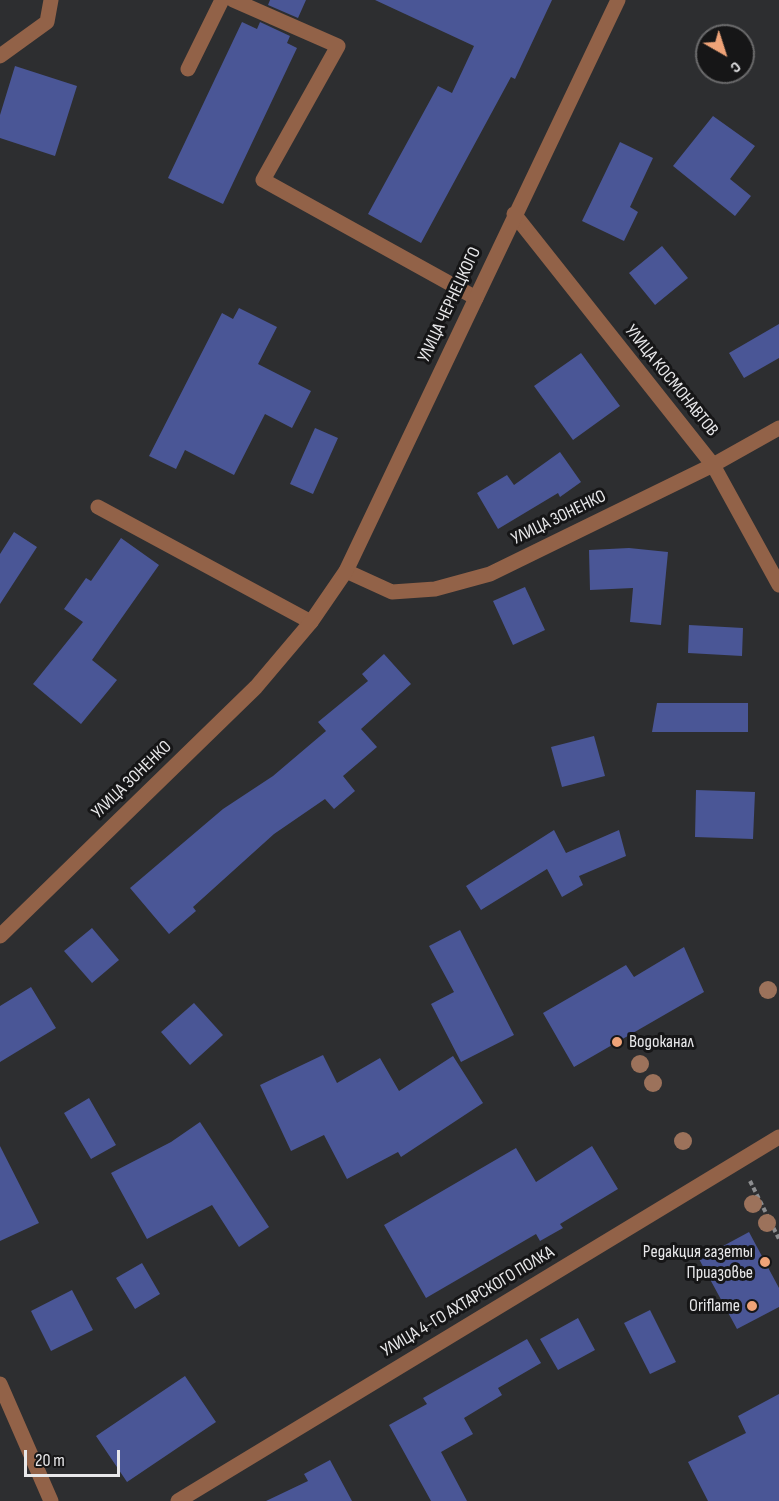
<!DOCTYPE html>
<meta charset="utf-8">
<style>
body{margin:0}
#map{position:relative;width:779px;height:1501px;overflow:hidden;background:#2d2e30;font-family:"Sofia Sans Condensed",sans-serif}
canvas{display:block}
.north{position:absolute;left:695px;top:24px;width:60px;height:60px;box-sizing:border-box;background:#161617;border:2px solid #6a6a6b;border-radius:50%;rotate:141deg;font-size:16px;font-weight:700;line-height:24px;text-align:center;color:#e8e8ea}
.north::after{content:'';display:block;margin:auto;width:21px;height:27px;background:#efa378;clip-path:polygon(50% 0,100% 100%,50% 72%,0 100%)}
.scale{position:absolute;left:24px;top:1450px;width:96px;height:27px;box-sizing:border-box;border:3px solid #e8e8ea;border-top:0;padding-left:8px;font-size:18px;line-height:21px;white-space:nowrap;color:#e8e8ea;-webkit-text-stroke:4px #161617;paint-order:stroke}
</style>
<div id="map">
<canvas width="779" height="1501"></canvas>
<div class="north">С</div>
<div class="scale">20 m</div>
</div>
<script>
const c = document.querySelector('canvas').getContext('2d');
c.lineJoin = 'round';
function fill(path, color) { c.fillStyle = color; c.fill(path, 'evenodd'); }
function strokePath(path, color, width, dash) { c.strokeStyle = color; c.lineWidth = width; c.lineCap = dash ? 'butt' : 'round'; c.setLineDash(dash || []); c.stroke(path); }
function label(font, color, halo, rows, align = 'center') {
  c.font = font + ' "Sofia Sans Condensed",sans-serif'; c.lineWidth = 6; c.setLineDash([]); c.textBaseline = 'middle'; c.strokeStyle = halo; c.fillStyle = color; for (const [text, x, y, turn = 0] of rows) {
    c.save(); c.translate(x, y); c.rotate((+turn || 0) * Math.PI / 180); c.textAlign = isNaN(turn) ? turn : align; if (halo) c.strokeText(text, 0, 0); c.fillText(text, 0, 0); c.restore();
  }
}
fill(new Path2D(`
 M270,0H306L298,18L268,5Z
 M375,0H552L515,79L511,77L421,243L368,214L438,86L452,93L474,46Z
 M242,22L257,29L260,22L290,36L287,43L297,48L223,204L168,178Z
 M15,66L77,86L55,156L0,138V115Z
 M713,116L755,146L730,179L751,196L735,216L673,166Z
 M620,142L653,158L630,207L638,212L624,241L582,221Z
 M662,246L688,278L655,305L629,273Z
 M239,308L277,327L258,364L311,391L292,428L265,414L234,475L185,450L176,469L149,456L222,313L233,319Z
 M779,324V358L744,378L729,353Z
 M581,353L620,406L573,440L534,386Z
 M315,428L338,438L313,494L290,484Z
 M560,452L581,482L560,497L558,493L498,529L477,493L507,475L514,485Z
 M14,532L37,547L0,604V554Z
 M121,538L159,565L92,660L117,680L81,724L33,684L83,622L64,609L86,578L91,581Z
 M629,548L668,552L661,625L630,622L633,588L590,590L589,550Z
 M525,587L545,630L513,645L493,601Z
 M689,625L743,628L742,656L688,653Z
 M384,654L411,684L361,729L377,747L343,776L355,791L334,809L325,799L274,834L193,907L196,911L169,934L130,888L223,809L273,776L326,731L318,722L368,681L362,674Z
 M657,703H748V732H652Z
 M594,736L605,776L562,787L551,747Z
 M696,790L755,792L753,839L695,837Z
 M554,830L566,853L619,830L626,856L579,876L583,885L562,897L547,869L481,910L466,886Z
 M92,928L119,960L92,983L64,951Z
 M460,930L514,1035L461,1062L431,1004L454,992L429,946Z
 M684,947L704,992L574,1067L543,1013L626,965L634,977Z
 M31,987L56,1028L0,1062V1006Z
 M194,1003L223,1035L190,1065L161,1032Z
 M323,1055L337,1083L380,1058L399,1091L453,1056L483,1103L401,1157L398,1152L347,1179L324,1135L291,1151L260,1085Z
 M89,1098L116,1145L91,1159L64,1113Z
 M200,1122L269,1227L239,1247L212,1205L147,1239L111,1173L171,1142Z
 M0,1146L39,1223L0,1241Z
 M592,1146L618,1189L560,1224L563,1228L540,1241L536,1234L426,1298L384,1225L516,1148L536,1182Z
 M749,1232L779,1288V1307L737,1329L699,1259Z
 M142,1263L160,1294L135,1309L116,1278Z
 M72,1290L93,1330L51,1351L31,1311Z
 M650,1310L676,1362L650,1374L624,1323Z
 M578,1318L595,1350L558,1370L540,1339Z
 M527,1339L541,1363L498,1388L502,1395L464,1418L473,1434L441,1452L467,1501H431L389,1425L427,1404L423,1398Z
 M185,1376L216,1422L127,1482L96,1436Z
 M779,1394V1501H708L688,1462L746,1433L738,1416Z
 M330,1460L352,1501H266L308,1481L304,1474Z`), '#4a5696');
strokePath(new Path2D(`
 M750,1181L779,1239`), '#8d8e90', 4, [4.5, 3]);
strokePath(new Path2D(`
 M233,0L338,46L263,180L476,298
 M0,56L47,22L51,0
 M188,69L222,0
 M98,507L311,622`), '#926248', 15);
strokePath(new Path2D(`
 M514,214L713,465L779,585
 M346,571L392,592L435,589L490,574L713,465L779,428
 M0,1384L51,1501
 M178,1501L779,1137`), '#926248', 15);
strokePath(new Path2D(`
 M0,936L256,687L311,622L346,571L618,0`), '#926248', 15);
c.fillStyle = '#9c725b';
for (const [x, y] of [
 [768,990],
 [640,1064],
 [653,1083],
 [683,1141],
 [753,1204],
 [767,1223]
]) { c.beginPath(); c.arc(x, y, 9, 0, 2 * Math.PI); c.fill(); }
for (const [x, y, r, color] of [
 [617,1042,6,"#efa378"],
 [765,1262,6,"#efa378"],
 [752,1306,6,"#efa378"]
]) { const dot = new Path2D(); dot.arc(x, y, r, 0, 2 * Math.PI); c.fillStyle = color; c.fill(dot); strokePath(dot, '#161617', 2); }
label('18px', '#e8e8ea', '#161617', [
 ["УЛИЦА ЧЕРНЕЦКОГО",450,305,-65],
 ["УЛИЦА КОСМОНАВТОВ",671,381,51],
 ["УЛИЦА ЗОНЕНКО",559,518,-26],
 ["УЛИЦА ЗОНЕНКО",132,780,-44],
 ["УЛИЦА 4-ГО АХТАРСКОГО ПОЛКА",468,1302,-31]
]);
label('18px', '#e8e8ea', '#161617', [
 ["Водоканал",629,1042,"left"],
 ["Редакция газеты",753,1252],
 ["Приазовье",753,1273],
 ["Oriflame",740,1306]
], 'right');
</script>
